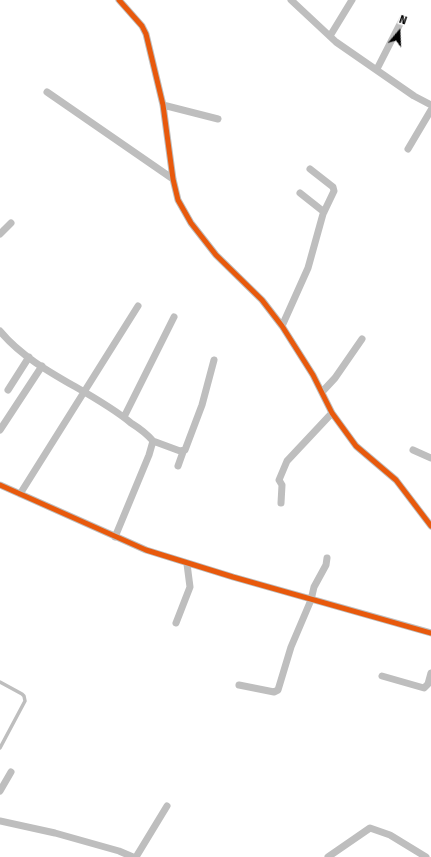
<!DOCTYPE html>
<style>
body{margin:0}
#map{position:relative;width:431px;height:857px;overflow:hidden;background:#fff;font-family:"Fira Sans",sans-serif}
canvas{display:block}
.north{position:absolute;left:379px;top:12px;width:40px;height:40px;-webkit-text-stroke:3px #fff;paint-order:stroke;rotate:19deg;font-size:11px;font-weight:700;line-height:16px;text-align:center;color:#000}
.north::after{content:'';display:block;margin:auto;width:14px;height:18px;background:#000;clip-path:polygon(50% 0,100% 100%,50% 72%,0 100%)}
</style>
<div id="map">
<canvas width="431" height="857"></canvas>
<div class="north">N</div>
</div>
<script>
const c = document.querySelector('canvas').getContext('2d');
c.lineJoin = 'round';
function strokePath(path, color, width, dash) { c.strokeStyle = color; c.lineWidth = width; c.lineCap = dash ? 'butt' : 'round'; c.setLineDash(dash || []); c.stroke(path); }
strokePath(new Path2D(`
 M0,682L22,694L24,696L25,701L0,748`), '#bebebe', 3.5);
strokePath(new Path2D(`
 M119,0L142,26L146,34L163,105L173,179L178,200L191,223L216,255L262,300L282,326L313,375L332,413L356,446L396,480L431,526
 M291,0L336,42L414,96L431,105
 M330,36L352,0
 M377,69L403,18
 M47,92L173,179
 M163,105L218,119
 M408,149L431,110
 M300,193L324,212
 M0,234L11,223
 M282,326L308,268L323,214L334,191L333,187L310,169
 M0,331C34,372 90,389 131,423C139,428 147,434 153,441L149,455L115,537
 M8,390L29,357
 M322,392L335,378L362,339
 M124,417L174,317
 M0,430L42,366
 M153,441L180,451L185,450L202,405L214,360
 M413,450L431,458
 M178,466L183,452
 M0,485L146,550L233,577L431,633
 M20,494L138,306
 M281,503L282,485L279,480L287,461L332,413
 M176,623L190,587L187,564
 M382,676L424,688L428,684L431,673
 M239,685L274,692L278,690L291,647L311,600L314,587L326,565L327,558
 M0,791L11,772
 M0,821L55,833L119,851L133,857
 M136,857L167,806
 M328,857L370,828L390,835L426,857`), '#bebebe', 7);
strokePath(new Path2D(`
 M119,0L142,26L146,34L163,105L173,179L178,200L191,223L216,255L262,300L282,326L313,375L332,413L356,446L396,480L431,526
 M0,485L146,550L233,577L431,633`), '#e8590c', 5);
</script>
